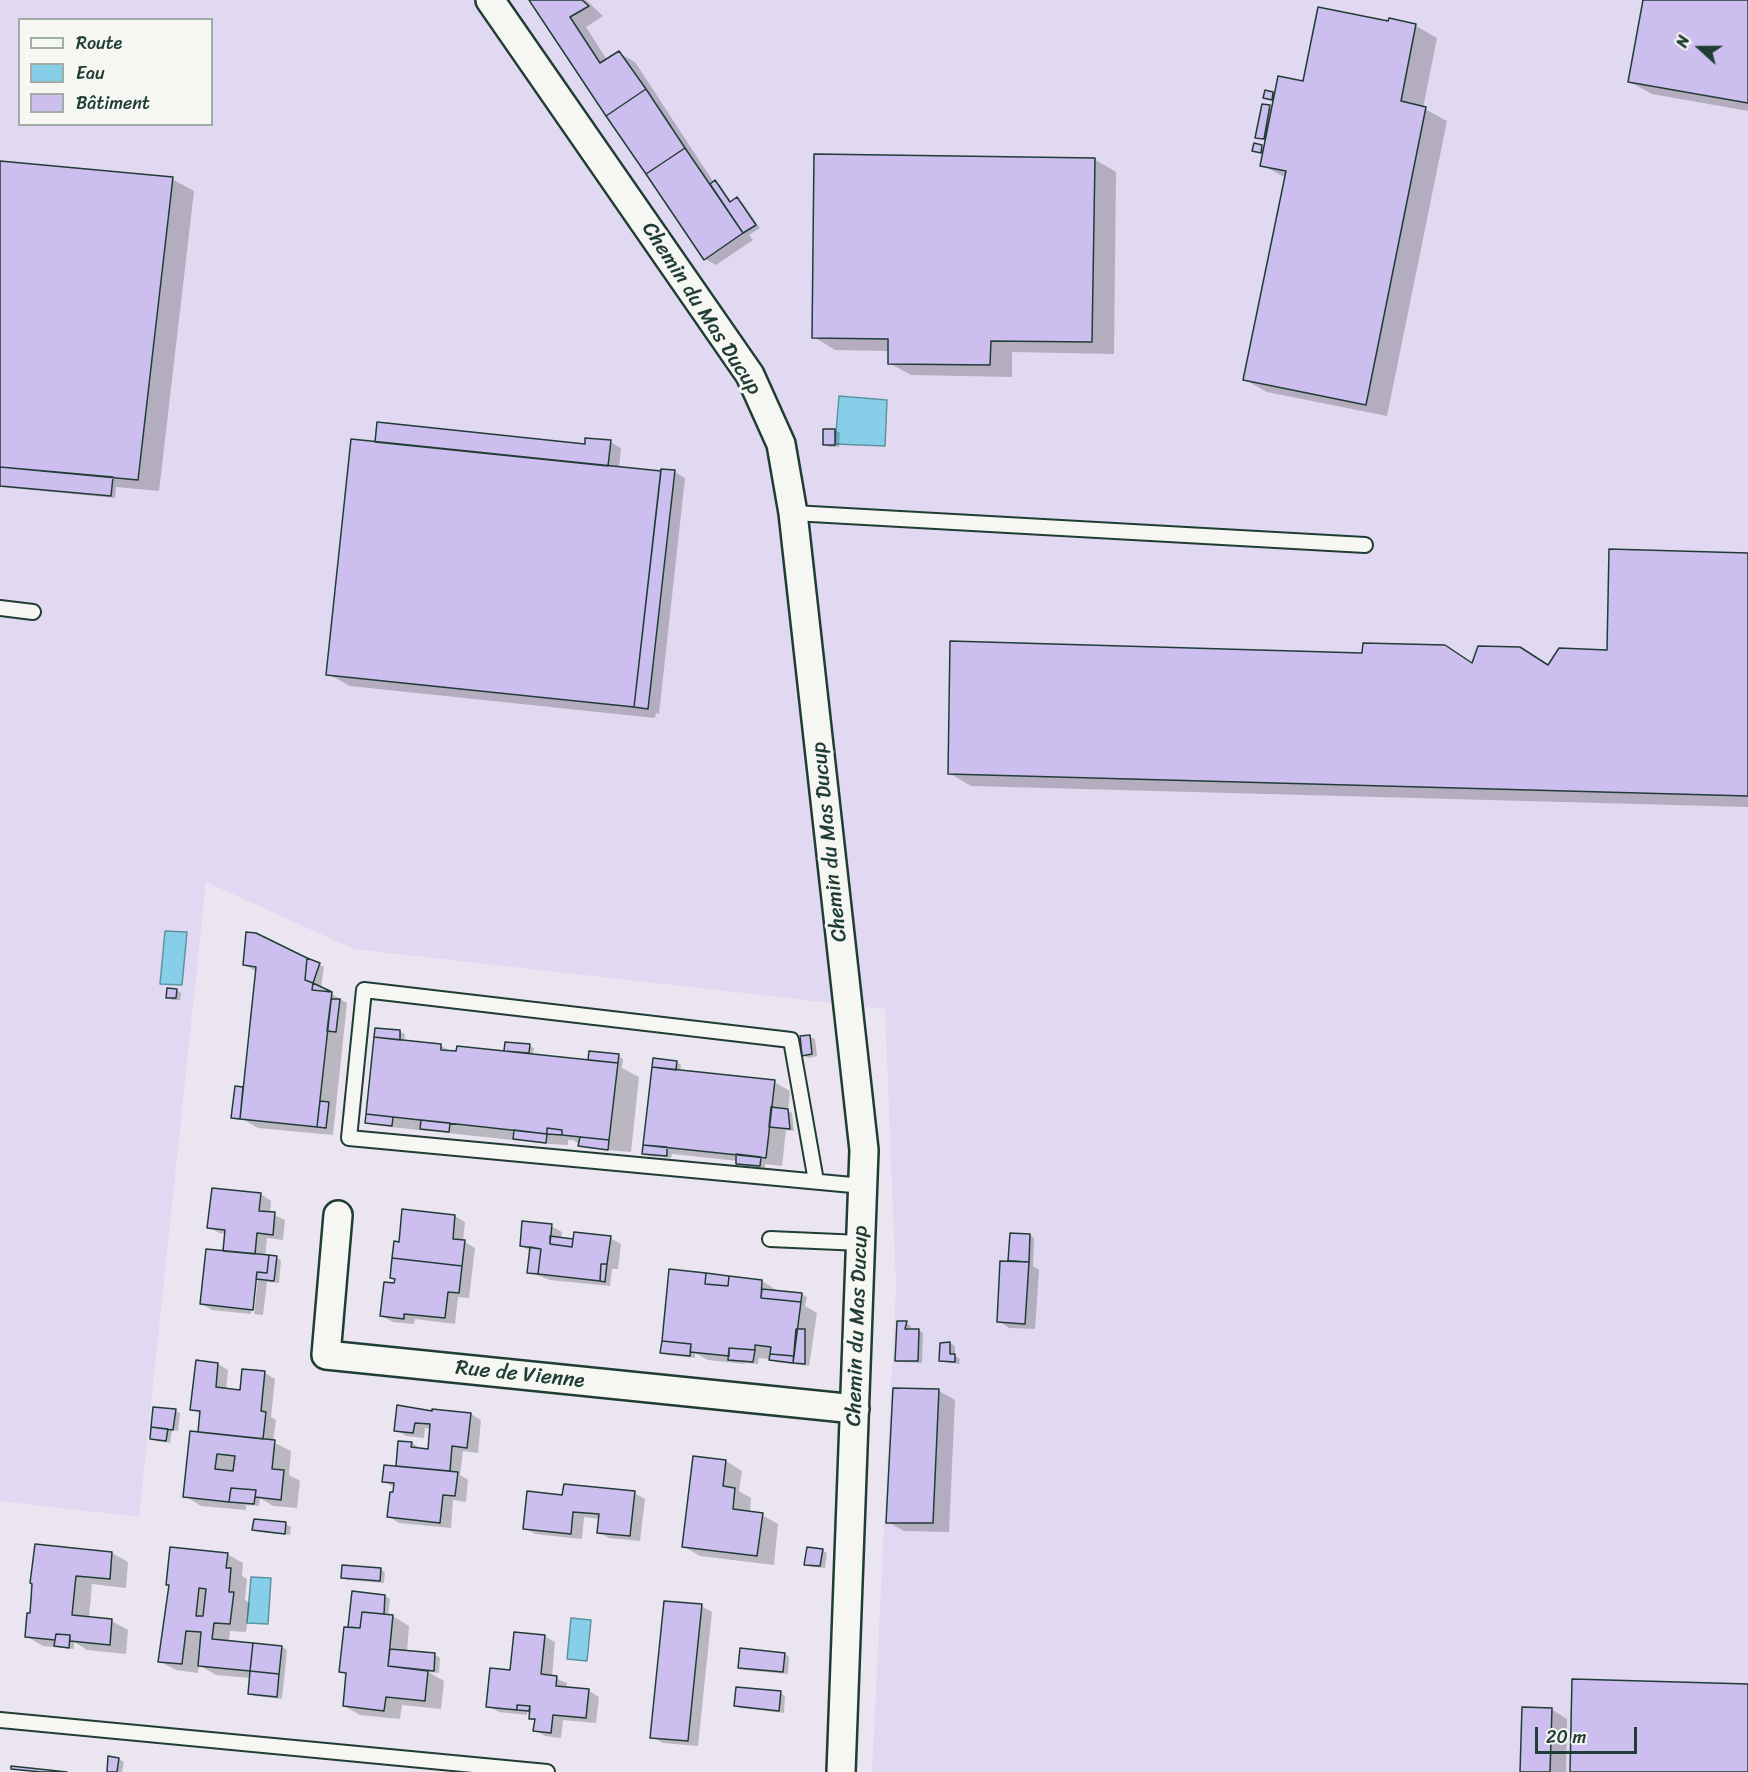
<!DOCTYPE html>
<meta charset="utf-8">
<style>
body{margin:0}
#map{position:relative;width:1748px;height:1772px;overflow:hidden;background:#eae5f1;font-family:Sriracha,sans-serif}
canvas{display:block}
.legend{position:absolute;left:18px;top:18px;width:195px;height:108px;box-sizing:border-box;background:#f6f6f2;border:2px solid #a0aca6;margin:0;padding:8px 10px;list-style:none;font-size:18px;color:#1f3d34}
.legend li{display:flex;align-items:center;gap:12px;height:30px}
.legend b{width:30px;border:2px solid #a0aca6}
.north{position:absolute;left:1670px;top:18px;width:60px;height:60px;-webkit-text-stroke:4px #f6f6f2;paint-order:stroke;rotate:291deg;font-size:16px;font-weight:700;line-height:24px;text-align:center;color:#1f3d34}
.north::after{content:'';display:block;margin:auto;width:21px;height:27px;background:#1f3d34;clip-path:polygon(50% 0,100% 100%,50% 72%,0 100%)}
.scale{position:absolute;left:1535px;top:1727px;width:102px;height:27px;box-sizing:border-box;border:3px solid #1f3d34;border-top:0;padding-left:8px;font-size:18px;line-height:21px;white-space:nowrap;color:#1f3d34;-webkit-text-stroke:4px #f6f6f2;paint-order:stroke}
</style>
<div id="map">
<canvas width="1748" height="1772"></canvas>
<ul class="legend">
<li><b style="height:8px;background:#f6f6f2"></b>Route</li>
<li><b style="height:16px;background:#87cee8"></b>Eau</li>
<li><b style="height:16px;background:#cdbef0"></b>Bâtiment</li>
</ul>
<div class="north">N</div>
<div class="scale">20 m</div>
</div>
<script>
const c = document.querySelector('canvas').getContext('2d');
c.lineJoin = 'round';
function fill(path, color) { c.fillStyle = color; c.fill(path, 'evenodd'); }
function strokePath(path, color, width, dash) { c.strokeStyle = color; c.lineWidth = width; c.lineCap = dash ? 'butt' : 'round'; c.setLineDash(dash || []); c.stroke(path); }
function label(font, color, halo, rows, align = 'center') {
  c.font = font + ' Sriracha,sans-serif'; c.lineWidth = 6; c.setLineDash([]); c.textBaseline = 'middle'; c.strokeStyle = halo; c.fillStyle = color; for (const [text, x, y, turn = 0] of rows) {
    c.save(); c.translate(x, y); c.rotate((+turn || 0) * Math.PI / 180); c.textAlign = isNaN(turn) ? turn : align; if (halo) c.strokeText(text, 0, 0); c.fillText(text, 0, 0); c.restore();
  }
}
fill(new Path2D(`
 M0,0H1748V1772H872L896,1287L885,1009L354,949L206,882L139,1517L0,1501ZM20,20H212V124H20Z`), '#e1d9f1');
const water = new Path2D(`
 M839,396L887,400L885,446L835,444Z
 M165,931L187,932L182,985L160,984Z
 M251,1577L271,1578L268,1624L247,1623Z
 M571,1618L591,1620L587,1661L567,1659Z`);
fill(water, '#87cee8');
strokePath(water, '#5d94a0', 1.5);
fill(new Path2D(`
 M531,0H586L603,16L586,27L607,60L619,53L635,62L714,183L720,185L732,203L737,199L742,202L760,228L749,235L753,240L716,265L705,259Z
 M1645,0H1748V111L1652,94L1630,82Z
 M1390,20L1416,26L1437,38L1423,108L1447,121L1387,416L1267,392L1245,380L1286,178L1262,165L1264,154L1254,150L1262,147L1265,149L1267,141L1256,137L1263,105L1273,109L1275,101L1264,97L1273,93L1276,95L1304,83L1390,23Z
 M1094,159L1116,172L1114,354L1012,352V377L911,375L889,363V351L835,350L814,337Z
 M0,162L172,179L194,191L159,491L116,487L115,498L0,487Z
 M835,430L840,433L839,447H829L824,444Z
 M610,442L621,448L619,468L675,472L685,478L659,714L656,713L655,718L350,686L328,674L382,444L586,445Z
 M1748,555V807L971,786L949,773L1363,654L1445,647L1473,663L1549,666L1608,651Z
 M256,935L324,967L321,988L347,1003L333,1135L258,1128L244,1120H237L232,1117L243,1088L245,1089L257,972L244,964Z
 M176,990L181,993L180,1000H172L168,997Z
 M400,1032L405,1034L404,1042L441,1046L453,1052L510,1053L506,1050L529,1046L534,1048L533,1056L595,1062L618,1056L623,1059L622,1068L639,1077L631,1152L585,1148L573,1140H568V1145L550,1144L372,1125L367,1122L376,1038Z
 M810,1037L815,1039L817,1056L808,1058L804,1055Z
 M676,1062L681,1065L680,1072L774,1082L790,1091L788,1111L792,1113L794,1131L786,1130L782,1166L765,1164V1168L742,1166L738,1161L672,1154L671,1158L649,1156L644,1153Z
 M261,1194L271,1201L270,1213L285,1220L283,1240L267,1238L265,1257L276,1258L281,1260L279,1283L267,1282L263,1315L254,1314L258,1278H255L251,1314L212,1310L202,1304L224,1252L226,1234L219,1233L209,1227Z
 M455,1216L465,1222L463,1241L475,1248L469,1298L458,1297L455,1324L415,1319L414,1324L393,1322L382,1316L396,1285V1280L391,1277L400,1243Z
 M551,1226L562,1232L561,1239L575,1241L610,1238L621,1244L618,1269H612L610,1286L550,1280L529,1272L531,1251L521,1246Z
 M1030,1235L1034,1238L1033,1266L1039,1270L1035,1329L1009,1328L999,1321L1015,1263L1010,1260Z
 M762,1281L778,1291L802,1294L807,1297L805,1306L817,1313L809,1366L776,1362L771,1359L759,1358L758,1364L745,1363V1364L708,1360L695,1353V1358L667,1355L662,1352Z
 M906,1323L911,1326L910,1330H919L923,1333L922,1363L901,1362L896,1360Z
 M950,1343L955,1346V1356L960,1359L959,1364L945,1362L940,1360L941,1344Z
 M218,1364L228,1370L226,1390L241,1391L265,1373L275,1379L271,1417L276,1420L273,1442L291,1451L289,1475L300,1481L297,1508L273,1506L260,1498L259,1506L246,1505V1510L201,1506L185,1496L200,1434L201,1414L192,1409Z
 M895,1390L939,1391L955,1400L949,1532L904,1531L888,1522Z
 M175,1411L180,1413L178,1431L172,1430L170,1443L156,1441L151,1438Z
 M433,1413L471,1414L481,1420L478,1453L463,1451L460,1475L468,1480L466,1502L453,1500L451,1528L399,1523L388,1516L395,1494L394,1487L383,1481L397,1468L399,1442L412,1443L423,1450H429L431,1429L425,1428L424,1438L406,1436L396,1430Z
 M726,1461L742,1471L739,1491L751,1498L750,1513L762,1515L778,1524L774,1565L700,1556L683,1546Z
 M634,1493L645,1499L640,1541L609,1538L598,1532L600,1519L584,1517L582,1539L535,1534L525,1528L564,1496Z
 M286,1524L291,1527L290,1535L259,1532L254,1530Z
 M36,1545L112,1553L128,1562L126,1588L92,1584L89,1618L112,1621L128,1630L126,1654L87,1650L74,1642V1649L43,1646L26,1636L31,1615Z
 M822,1550L827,1553L825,1568L811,1567L806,1564Z
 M227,1554L243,1563L242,1576L247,1579L245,1600L250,1603L246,1632L230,1631L229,1642L282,1647L287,1650L282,1699L255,1696L250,1693L251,1678L216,1675L199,1665L198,1673L176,1670L159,1661L170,1585Z
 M381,1570L385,1572L384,1583L347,1580L342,1577Z
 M353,1593L385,1596L390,1599L388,1616H393L409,1626L407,1652L435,1655L440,1658L439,1673L428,1672L444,1681L441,1709L402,1705L400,1719L360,1715L344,1706L348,1675L341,1671L350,1629Z
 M701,1606L712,1612L698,1746L663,1743L652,1737Z
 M544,1636L555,1642L552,1677L567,1683V1689L589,1691L599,1697L596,1723L563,1720L561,1738L545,1736L535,1730L536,1721L530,1718L531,1713L527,1712V1715L499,1712L488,1706L511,1672Z
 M785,1654L789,1657L788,1674L744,1670L739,1667Z
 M781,1693L785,1696L784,1713L740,1708L735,1705Z
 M1551,1709L1567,1719L1566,1772H1521Z
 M119,1759L124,1762L122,1772H108Z`), '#0003');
const building = new Path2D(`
 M529,0H582L589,6L570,17L600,63L619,51L646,89L606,116Z
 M1643,0H1748V103L1628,82Z
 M1318,7L1388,21L1389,18L1416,24L1401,101L1426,107L1366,405L1243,380L1286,171L1260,166L1278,76L1303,81Z
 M646,89L685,148L646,174L606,116Z
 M1265,90L1273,92L1272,100L1263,98Z
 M1262,104L1270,105L1264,139L1255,138Z
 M1254,143L1262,145L1261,153L1252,151Z
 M685,148L743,233L704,260L646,174Z
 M814,154L1095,158L1092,342L991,341L990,365L888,364V339L812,338Z
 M0,161L173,177L138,480L0,467Z
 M715,180L730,202L737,197L756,225L743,233L710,184Z
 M377,422L585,444V438L611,440L608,466L375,442Z
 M823,429H835V445H823Z
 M351,439L661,471L634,707L326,675Z
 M0,467L113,477L111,496L0,486Z
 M661,469L675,470L648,709L634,707Z
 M1609,549L1748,553V796L948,774L950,641L1362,653L1363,643L1445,645L1472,663L1478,646L1520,647L1548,665L1559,648L1607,650Z
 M246,932L256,933L307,958L305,980L313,983L312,990L332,992L317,1127L240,1119L256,967L243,965Z
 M307,958L320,963L313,983L305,980Z
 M313,983L332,992L312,990Z
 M167,988L177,989L176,998H166Z
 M331,999H340L336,1032L327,1031Z
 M375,1028L400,1030V1040L374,1037Z
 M810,1035L812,1054L802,1056L800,1036Z
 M374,1037L441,1044V1050L456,1051L457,1046L618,1063L609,1140L562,1135V1130L547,1128V1134L366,1114Z
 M505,1042L530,1044L529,1053L504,1051Z
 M589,1051L619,1054L618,1063L588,1060Z
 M653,1058L677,1061L676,1070L652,1067Z
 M652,1067L775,1080L766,1158L643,1145Z
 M235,1086L243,1087L240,1119L231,1118Z
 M320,1101L329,1102L326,1128L317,1127Z
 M771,1107L788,1109L790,1129L769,1127Z
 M366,1114L393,1117L392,1126L365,1123Z
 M421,1120L450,1123L449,1132L420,1129Z
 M547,1128L562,1130V1135L547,1134Z
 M514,1130L547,1134L546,1143L513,1139Z
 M580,1137L609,1140L608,1150L578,1146Z
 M643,1145L667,1147V1156L642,1154Z
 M736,1154L761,1157L760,1166L736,1164Z
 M212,1188L261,1193L259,1211L275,1212L273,1235L257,1233L255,1254L223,1251L225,1230L207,1228Z
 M402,1209L455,1215L453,1239L465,1240L462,1266L392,1258L394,1241L399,1242Z
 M522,1221L552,1224L550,1244L572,1247L574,1232L611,1236L607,1264H601L600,1281L538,1274L541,1249L520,1246Z
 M1010,1233L1030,1234L1029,1262L1008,1261Z
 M550,1236L573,1239L572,1247L550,1244Z
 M530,1247L541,1249L538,1274L527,1273Z
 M206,1249L269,1255L267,1273L257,1272L253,1310L200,1304Z
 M269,1255L277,1256L274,1281L256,1279L257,1272L267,1273Z
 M392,1258L462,1266L459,1293L448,1292L445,1318L404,1314V1319L380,1316L384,1282L394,1283L395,1279L390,1278Z
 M1000,1261L1029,1262L1025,1324L997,1322Z
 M601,1264H607L605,1282L600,1281Z
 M669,1269L706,1273L705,1284L728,1286L729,1276L762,1280L761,1298L801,1302L794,1356L770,1354L771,1347L755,1345V1350L729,1348V1356L690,1352L691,1344L662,1341Z
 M706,1273L729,1276L728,1286L705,1284Z
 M762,1289L802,1293L801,1302L761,1298Z
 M897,1321H907L905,1329H919L918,1361H895Z
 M796,1329H805V1364L793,1363Z
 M662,1341L691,1344L690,1356L660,1353Z
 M950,1342V1354H955V1362L939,1361L940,1343Z
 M729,1348L755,1350L753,1362L728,1360Z
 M770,1354L794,1356L793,1363L769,1360Z
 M196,1360L218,1363L216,1387L240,1390L242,1369L265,1371L261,1411L266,1412L263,1439L198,1432L200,1411L190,1410Z
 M893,1388L939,1389L933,1523H886Z
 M397,1405L432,1411V1409L471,1413L467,1448L452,1446L450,1471L396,1466L398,1441L412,1442L411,1447L428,1449L430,1424L415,1423L413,1433L394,1431Z
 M153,1407L176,1409L173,1430L151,1427Z
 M151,1427L168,1429L166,1441L150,1439Z
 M190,1431L275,1440L272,1469L284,1470L281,1500L255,1497L256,1490L231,1488L229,1502L183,1497ZM217,1454L235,1456L233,1471L215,1469Z
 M693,1456L726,1460L723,1486L735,1488L733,1509L763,1513L757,1556L682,1547Z
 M384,1465L458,1472L455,1496L443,1495L440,1523L387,1517L390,1492H393L394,1483L382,1482Z
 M564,1484L635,1491L630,1536L597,1533L599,1514L573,1512L571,1534L523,1529L527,1491L562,1495Z
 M231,1488L256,1490L254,1504L229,1502Z
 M254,1519L286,1522L285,1534L252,1530Z
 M35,1544L112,1552L110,1579L76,1576L72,1615L112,1619L110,1645L70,1641V1635L56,1634L55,1640L25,1637L27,1613H30L32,1584L30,1583Z
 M170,1547L228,1553L226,1568H231L229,1592H234L230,1624L214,1623L212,1639L253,1643L250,1671L198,1666L201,1632L186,1631L182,1664L158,1662L169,1585H166ZM199,1588L206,1589L203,1616H196Z
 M807,1547L823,1549L820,1566L804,1565Z
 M342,1565L381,1568L380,1581L341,1578Z
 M352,1591L385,1595L384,1614L362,1612L360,1628L348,1627Z
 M664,1601L702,1604L688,1741L650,1738Z
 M362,1612L393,1615L388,1666L428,1671L425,1701L386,1697L384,1711L343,1706L346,1673L339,1672L344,1627L360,1628Z
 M514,1632L545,1635L541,1674L557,1676L556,1686L589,1689L586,1718L553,1715L551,1733L533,1731L535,1719H529L530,1706L517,1705V1710L486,1707L490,1668L510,1670Z
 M56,1634L70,1635L69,1648L54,1646Z
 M253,1643L282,1646L279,1674L250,1671Z
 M740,1648L785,1653L783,1672L738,1668Z
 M390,1649L435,1653L434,1671L388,1666Z
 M250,1671L279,1674L277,1697L248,1694Z
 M1572,1679L1748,1684V1772H1570Z
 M736,1687L781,1691L779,1711L734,1706Z
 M517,1705L530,1706L529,1711L517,1710Z
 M1522,1707L1552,1708L1550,1772H1520Z
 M108,1756L119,1758L117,1772H107Z
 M11,1766L67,1772H41L11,1769Z`);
fill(building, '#cdbef0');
strokePath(building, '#1f3d34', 1.5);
const service = new Path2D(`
 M793,513L1365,545
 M0,608L33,612
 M816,1181L791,1040L364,990L349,1138L863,1186
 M770,1239L861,1243
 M0,1720L547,1772`);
const minor = new Path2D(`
 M490,0L750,375L781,444L793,513L864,1150L841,1772
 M338,1215L326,1355L855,1409`);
strokePath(service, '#1f3d34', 18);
strokePath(minor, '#1f3d34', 32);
strokePath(service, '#f6f6f2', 14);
strokePath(minor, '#f6f6f2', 27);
label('21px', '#1f3d34', '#f6f6f2', [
 ["Chemin du Mas Ducup",701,309,57],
 ["Chemin du Mas Ducup",830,842,-96],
 ["Chemin du Mas Ducup",858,1326,-88],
 ["Rue de Vienne",520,1375,6]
]);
</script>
